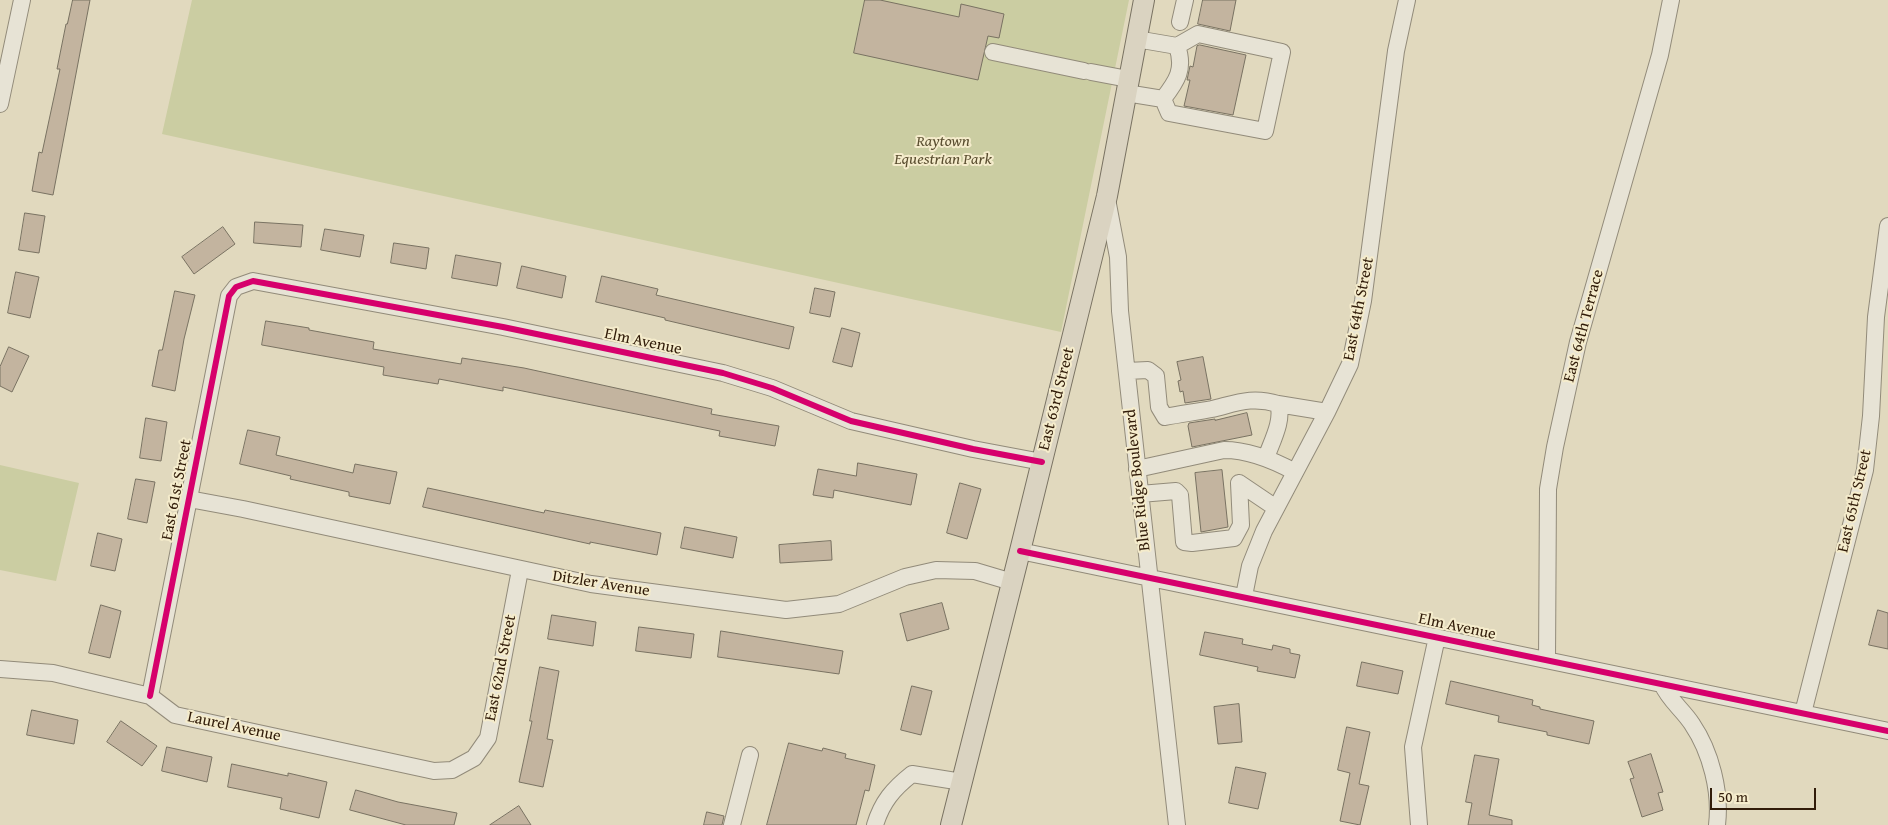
<!DOCTYPE html>
<style>
body{margin:0}
#map{position:relative;width:1888px;height:825px;overflow:hidden;background:#e1d9be;font-family:"Gentium Book Plus",serif}
canvas{display:block}
.scale{position:absolute;left:1710px;top:788px;width:106px;height:22px;box-sizing:border-box;border:2px solid #311c09;border-top:0;padding-left:6px;font-size:15px;line-height:18px;white-space:nowrap;color:#311c09;-webkit-text-stroke:4px #f5eccc;paint-order:stroke}
</style>
<div id="map">
<canvas width="1888" height="825"></canvas>
<div class="scale">50 m</div>
</div>
<script>
const c = document.querySelector('canvas').getContext('2d');
c.lineJoin = 'round';
function fill(path, color) { c.fillStyle = color; c.fill(path, 'evenodd'); }
function strokePath(path, color, width, dash) { c.strokeStyle = color; c.lineWidth = width; c.lineCap = dash ? 'butt' : 'round'; c.setLineDash(dash || []); c.stroke(path); }
function label(font, color, halo, rows, align = 'center') {
  c.font = font + ' "Gentium Book Plus",serif'; c.lineWidth = 4; c.setLineDash([]); c.textBaseline = 'middle'; c.strokeStyle = halo; c.fillStyle = color; for (const [text, x, y, turn = 0] of rows) {
    c.save(); c.translate(x, y); c.rotate((+turn || 0) * Math.PI / 180); c.textAlign = isNaN(turn) ? turn : align; if (halo) c.strokeText(text, 0, 0); c.fillText(text, 0, 0); c.restore();
  }
}
fill(new Path2D(`
 M192,0H1129L1061,332L162,134Z
 M0,465L79,483L56,581L0,570Z`), '#cbcda2');
const building = new Path2D(`
 M73,0H90L53,195L32,191L39,152L42,153L60,69H57L66,24H67Z
 M865,0H880L959,17L961,4L1004,14L999,38L988,36L978,80L854,53Z
 M1203,0H1236L1230,31L1198,24Z
 M1200,45L1246,55L1233,115L1184,106L1190,80H1187L1190,66L1193,67L1197,46Z
 M25,213L45,216L39,253L19,250Z
 M255,222L303,225L301,247L254,243Z
 M223,227L235,244L194,274L182,257Z
 M325,229L364,235L360,257L321,250Z
 M394,243L429,248L426,269L391,263Z
 M456,255L501,263L497,286L452,278Z
 M522,266L566,276L562,298L517,288Z
 M16,272L39,277L30,318L8,313Z
 M602,276L658,289L656,295L794,327L789,349L665,320V318L596,302Z
 M815,288L835,292L830,317L810,313Z
 M175,291L195,295L184,339L175,391L152,386L159,350H162Z
 M266,321L309,328V330L374,342L373,349L461,364L462,358L524,368L712,409L711,414L779,426L775,446L719,436L720,431L503,387V391L439,379L438,384L383,375L384,367L262,345Z
 M842,328L860,333L852,367L833,362Z
 M9,347L29,356L12,392L0,386V367Z
 M1203,357L1211,399L1185,403L1183,391L1180,392L1178,381L1181,380L1177,362Z
 M1247,413L1252,435L1192,447L1188,426L1189,423L1215,419V420Z
 M146,418L167,422L161,461L140,458Z
 M248,430L280,437L276,455L353,473L355,464L397,472L390,504L349,496V492L290,479L291,476L240,464Z
 M858,463L917,474L911,505L834,490L833,498L813,495L818,469L856,476Z
 M1222,470L1228,527L1201,532L1195,473Z
 M136,479L155,482L147,523L128,519Z
 M960,483L981,489L967,539L947,533Z
 M428,488L544,513L545,510L661,533L657,555L590,542V544L423,507Z
 M685,527L737,537L733,558L681,548Z
 M98,533L122,539L115,571L91,566Z
 M831,541L832,560L780,563L779,545Z
 M942,603L949,629L907,641L900,614Z
 M101,605L121,611L110,658L89,653Z
 M1878,610L1888,613V649L1869,645Z
 M552,615L596,622L593,646L548,639Z
 M639,627L694,634L691,658L636,651Z
 M721,631L843,651L839,674L718,657Z
 M1205,632L1243,639L1242,644L1272,650L1273,645L1290,649V653L1300,655L1295,678L1257,671L1258,667L1200,655Z
 M1362,662L1403,671L1398,694L1357,686Z
 M540,667L559,671L547,739L553,740L543,787L519,782L532,721H530Z
 M1451,681L1533,700L1532,705L1540,707V709L1594,721L1589,744L1547,735V732L1498,722L1499,716L1446,704Z
 M912,686L932,691L921,735L901,730Z
 M1239,704L1242,742L1218,744L1214,707Z
 M32,710L78,720L74,744L27,735Z
 M121,721L157,746L142,766L107,742Z
 M1347,727L1370,732L1359,784L1369,786L1360,825L1340,821L1350,773L1338,770Z
 M789,743L822,751L823,748L846,754L845,758L875,765L869,791L865,790L856,825H767Z
 M167,747L212,757L207,782L162,771Z
 M1651,754L1663,792L1658,793L1663,810L1642,817L1630,779L1634,778L1628,762Z
 M1475,755L1499,759L1489,815L1512,820V825H1468L1472,803L1466,802Z
 M232,764L288,776V773L327,782L319,818L280,809L282,798L228,787Z
 M1236,767L1266,773L1258,809L1229,803Z
 M356,790L398,802L457,813L454,825H406L350,810Z
 M519,806L531,825H490Z
 M707,812L724,816L722,825H704Z`);
fill(building, '#c3b49f');
strokePath(building, '#797262', 1);
const minor = new Path2D(`
 M1180,22L1185,0
 M993,52L1084,71
 M1091,72L1128,79
 M1126,93L1163,99L1169,113L1265,131L1282,52L1198,34L1177,46L1136,39
 M1163,99C1177,81 1185,69 1177,46
 M0,104L22,0
 M1107,199L1118,257L1120,311L1177,825
 M1127,371L1148,370L1156,376L1159,407L1165,417C1180,414 1196,412 1212,409C1237,403 1252,396 1278,404C1284,420 1271,443 1266,458
 M1278,404L1327,412
 M1137,469L1224,450C1249,450 1273,460 1295,472
 M1239,483L1276,508
 M1140,494L1176,491L1180,495L1184,542L1192,543L1234,538L1241,525L1239,483
 M189,499L243,509L591,584L786,610L839,604L905,577L936,570L975,571L1012,582
 M1020,551L1888,731
 M1244,596L1250,566L1264,531L1327,412L1350,364L1363,301L1396,51L1407,0
 M1547,660L1548,489L1555,447L1578,342L1660,55L1671,0
 M0,669L53,673L150,696L175,715L434,771L452,770L474,758L488,738L520,570
 M1662,684C1669,700 1683,710 1692,724C1711,752 1721,792 1717,825
 M150,696L229,296L236,287L253,281L503,327L723,373L772,388L851,421L973,449L1042,462
 M1803,713L1865,470L1871,416L1876,317L1888,226
 M732,825L750,755
 M875,825C882,802 893,789 912,774L962,782
 M1419,825L1413,747L1437,637`);
const major = new Path2D(`
 M951,825L1020,551L1107,196L1144,0`);
strokePath(minor, '#928b7a', 18);
strokePath(major, '#797262', 22);
strokePath(minor, '#e7e3d5', 16);
strokePath(major, '#dad3c1', 20);
strokePath(new Path2D(`
 M1020,551L1888,731
 M150,696L229,296L236,287L253,281L503,327L723,373L772,388L851,421L973,449L1042,462`), '#d6006c', 6);
label('italic 16px', '#5a4e30', '#f5eccc', [
 ["Raytown",943,142],
 ["Equestrian Park",943,160]
]);
label('16px', '#311c09', '#f5eccc', [
 ["East 64th Street",1359,309,-79],
 ["East 64th Terrace",1584,326,-75],
 ["Elm Avenue",643,342,12],
 ["East 63rd Street",1057,399,-76],
 ["Blue Ridge Boulevard",1138,480,-96],
 ["East 61st Street",177,490,-79],
 ["East 65th Street",1855,501,-77],
 ["Ditzler Avenue",601,584,9],
 ["Elm Avenue",1457,627,12],
 ["East 62nd Street",501,668,-79],
 ["Laurel Avenue",234,727,12]
]);
</script>
